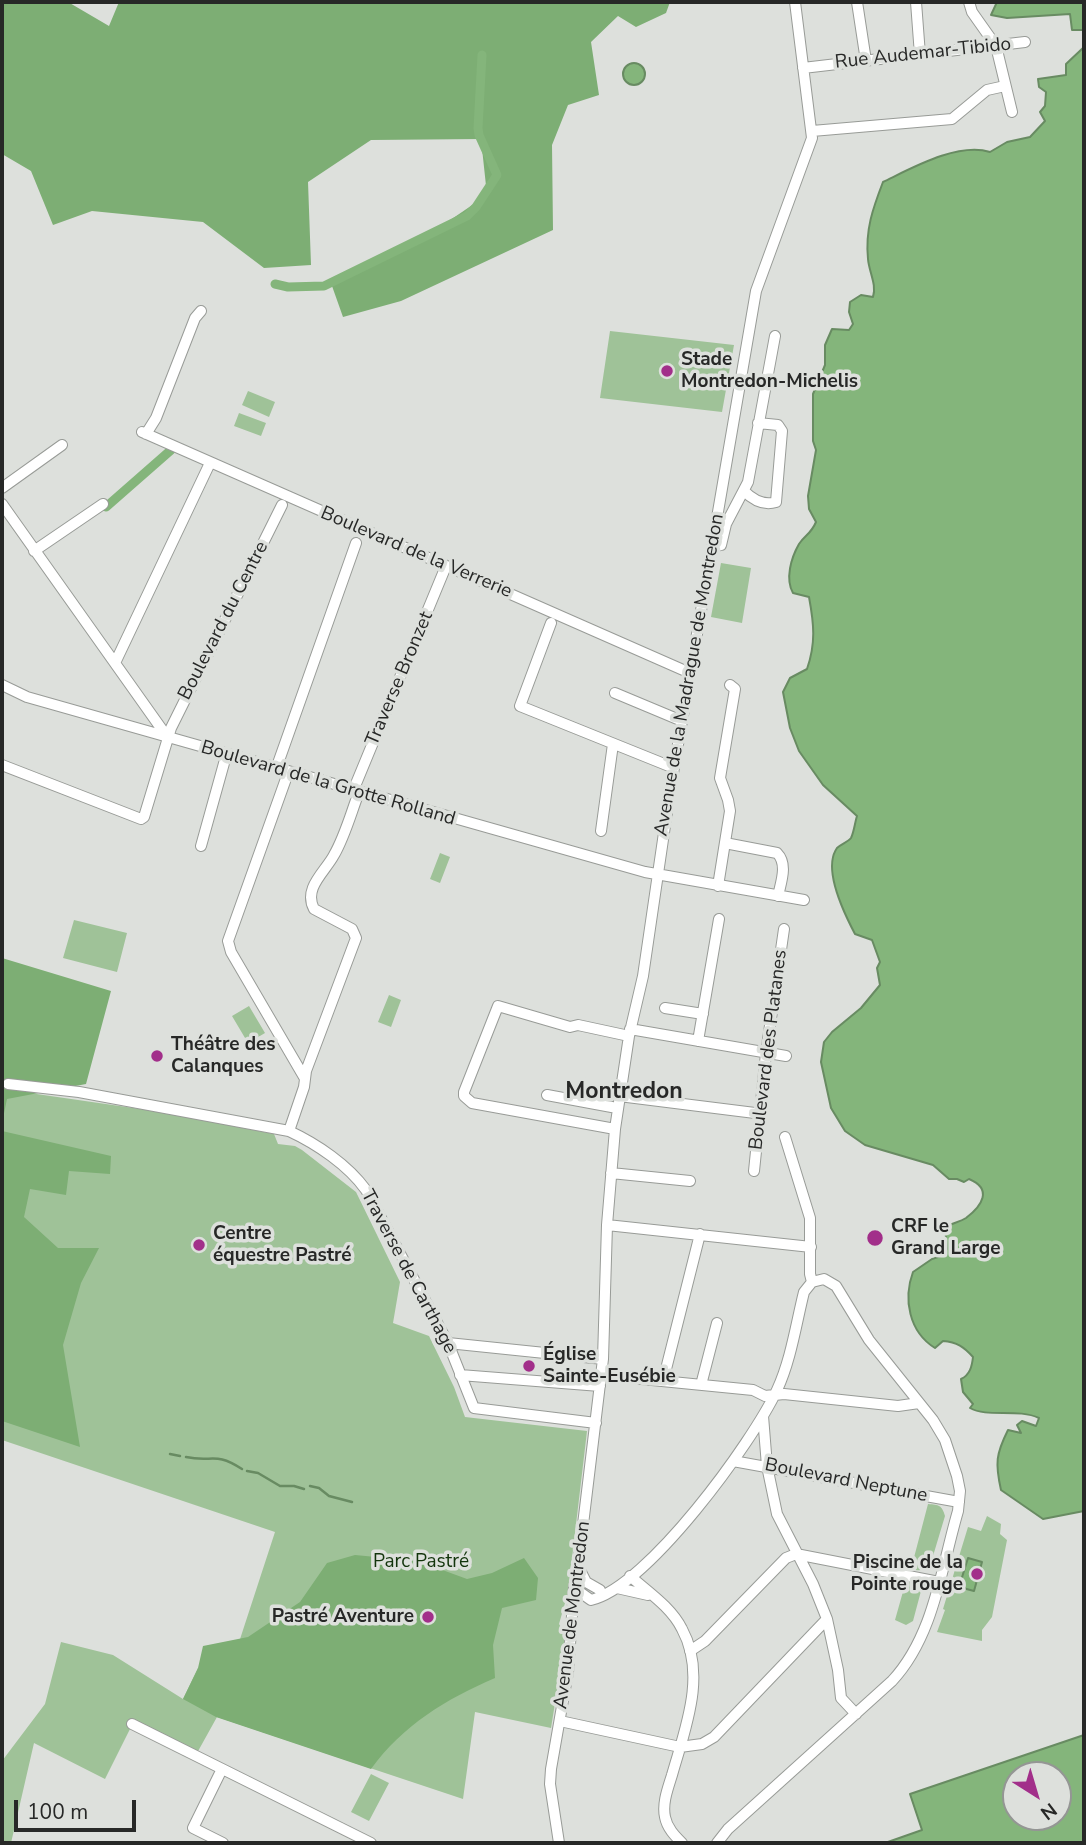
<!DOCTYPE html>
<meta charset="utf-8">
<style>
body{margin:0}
#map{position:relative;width:1086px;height:1845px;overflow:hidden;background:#dde0dc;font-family:"Nunito Sans",sans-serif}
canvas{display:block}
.frame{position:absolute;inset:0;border:4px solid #272827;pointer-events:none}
.north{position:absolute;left:1002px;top:1761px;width:70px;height:70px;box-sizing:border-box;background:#dde0dc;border:2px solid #949694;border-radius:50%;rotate:143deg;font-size:19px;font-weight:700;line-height:28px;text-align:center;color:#272827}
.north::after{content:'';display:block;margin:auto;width:24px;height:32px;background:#a22f8a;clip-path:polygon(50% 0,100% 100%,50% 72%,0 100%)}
.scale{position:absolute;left:14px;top:1800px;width:122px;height:32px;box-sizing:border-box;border:4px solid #272827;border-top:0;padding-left:9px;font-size:21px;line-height:24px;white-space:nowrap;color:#272827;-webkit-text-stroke:5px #dde0dc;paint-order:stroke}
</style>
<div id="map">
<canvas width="1086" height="1845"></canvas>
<div class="frame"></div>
<div class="north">N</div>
<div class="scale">100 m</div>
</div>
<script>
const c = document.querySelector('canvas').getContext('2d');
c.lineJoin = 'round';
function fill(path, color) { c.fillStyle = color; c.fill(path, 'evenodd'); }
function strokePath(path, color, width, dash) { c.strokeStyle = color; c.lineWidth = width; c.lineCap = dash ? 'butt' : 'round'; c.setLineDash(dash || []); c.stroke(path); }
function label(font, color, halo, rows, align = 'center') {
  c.font = font + ' "Nunito Sans",sans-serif'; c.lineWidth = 7; c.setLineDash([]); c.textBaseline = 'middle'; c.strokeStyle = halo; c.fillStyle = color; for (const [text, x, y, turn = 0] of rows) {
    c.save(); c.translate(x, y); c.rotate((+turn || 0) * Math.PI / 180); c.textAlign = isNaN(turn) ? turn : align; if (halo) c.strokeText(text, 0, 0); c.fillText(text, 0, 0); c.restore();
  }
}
fill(new Path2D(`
 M610,331L734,345L722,412L600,398Z
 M248,391L275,402L269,417L242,405Z
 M239,413L266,423L261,436L234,426Z
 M721,563L751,568L742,623L711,617Z
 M440,853L450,857L440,883L430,879Z
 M74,920L127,933L117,972L63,958Z
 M389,995L401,1000L391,1027L378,1022Z
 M249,1006L265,1033L248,1043L232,1016Z
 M2,1089L161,1112L274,1134L278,1144L295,1146L302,1150L356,1192L400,1282L393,1323L429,1336L454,1387L465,1417L587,1431L570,1575L567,1596L559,1624L566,1635L551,1728L475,1712L463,1799L217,1717L197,1753L134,1721L105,1779L34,1743L11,1843H2V1761L45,1704L61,1642L113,1655L183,1699L198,1668L226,1682L275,1532L2,1440Z
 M928,1504C939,1505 942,1505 945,1516L930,1566C923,1571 919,1571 911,1569Z
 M987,1516L1001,1524L1000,1534L1007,1540L992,1617L982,1630V1641L937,1632L945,1610L943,1609L968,1527L981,1531Z
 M906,1581L914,1583L921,1591L913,1621L906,1625L895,1620Z
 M371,1774L389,1783L369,1821L351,1812Z`), '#9fc298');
fill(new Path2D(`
 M2,2H68L109,26L119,2H670L666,13L636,27L618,16L591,42L599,95L568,105L552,145L553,230L401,301L343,317L332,286L412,246L487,195L481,139L371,140L308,182L311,265L264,268L203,222L92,211L53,225L31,171L2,154Z
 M2,958L111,991L86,1084L7,1099L2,1123Z
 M2,1131L111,1156L110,1174L69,1171L66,1195L30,1189L24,1217L58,1248H99L81,1283L63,1345L80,1447L2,1421Z
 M355,1555L418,1561L467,1579L492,1573L524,1558L538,1578L536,1600L502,1608L493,1645L495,1678C446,1699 403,1725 371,1769L216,1717L183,1699L198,1668L203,1646L248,1637L300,1602L327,1563Z`), '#7dae74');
const water = new Path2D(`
 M997,2H1084V30H1072L1070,14L1007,18L991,15Z
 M1084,47V1511L1043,1519L1001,1490C995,1463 996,1454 1008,1430L1021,1433L1017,1425L1022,1421L1036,1426L1039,1418C1018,1408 987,1418 970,1408L973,1404L963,1392L961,1379C970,1375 972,1366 973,1357C964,1347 957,1342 943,1341L935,1348C909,1332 903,1299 913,1272L932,1259L941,1256L947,1249L945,1227C952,1223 960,1222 966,1218C982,1206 993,1189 969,1179L964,1182L957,1179H949L933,1165L865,1145L845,1131L831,1108L821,1062L824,1042L832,1032L861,1008L880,985L877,968L880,962L872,940L855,934C845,915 822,869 837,848C841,844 848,842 851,838C854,832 855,822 857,816L823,785L799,751L790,728L783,692L790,678L807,669C816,643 814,624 809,597L793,593C785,579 791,558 799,544C805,535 811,534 816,522L809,509L808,496L816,450L813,441V394L825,365V345L832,329L849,330L853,324L849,312L850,302L861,295L873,297C877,285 869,272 868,259C865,230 873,208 883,182C912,168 958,142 990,152L1007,142L1030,137L1045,121L1040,112L1045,106L1046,92L1039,87L1038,79L1066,75V64Z
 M623 74a11 11 0 1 1 22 0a11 11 0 1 1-22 0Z
 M968,1558L982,1562L974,1591L959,1587Z
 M1084,1735V1843H885L922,1830L910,1794ZM1058,1775V1817H1016V1775Z`);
fill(water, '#84b57b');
strokePath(water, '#688b62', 2);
strokePath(new Path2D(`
 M170,1454L180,1456
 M186,1457C213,1463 214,1451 242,1469
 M247,1471L258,1473L280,1486H294L304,1489
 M310,1486L319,1488L329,1496L352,1502`), '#688b62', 2.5);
strokePath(new Path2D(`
 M275,284L288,287L324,286L467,216L476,207L497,175L479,135L478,128L482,55
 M106,507L171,450`), '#84b57b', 9);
const minor = new Path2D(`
 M857,2L866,61
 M916,2L920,55
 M969,2L972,12L996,46L1012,112
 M803,68L1025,42
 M812,131L952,119L987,90L1005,86
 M142,432L690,673
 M146,434L156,418L195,318L201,311
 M2,488L62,445
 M744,491C753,500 763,506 776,502L782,431L778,425L758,423
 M2,504L168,738
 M712,547L721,545L726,524L748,482L775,336
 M34,551L103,504
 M551,623L520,706L674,768
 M115,663L210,463
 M2,685L27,697L645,872L804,900
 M615,693L682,721
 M2,765L141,819L144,817L171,728L282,505
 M276,769L356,543
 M288,773L228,941L231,952L304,1077
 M353,791L446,566
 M601,831L613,744
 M725,843L777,853C788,864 781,882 778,896
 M201,846L226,756
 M718,886L730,811L728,800L720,778L735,689L730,685
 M665,1008L703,1014
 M630,1029L786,1056
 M698,1041L719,919
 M8,1084L79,1092L289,1131C317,1144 348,1165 366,1190L448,1343L474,1408L596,1423
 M547,1095L617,1108
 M619,1096L755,1113
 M615,1129L472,1103L464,1096V1092L498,1006L570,1027L578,1025L629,1036
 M289,1131L304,1087L306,1071L356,938L352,929L314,909C303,888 325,872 334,855C345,836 351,813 359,792
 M785,1137L810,1218V1274L812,1282
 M754,1171L766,1053L784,929
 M611,1173L690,1181
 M607,1225L811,1247
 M448,1343L603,1359
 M460,1375L600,1386
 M601,1375L753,1390L765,1396L784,1394L898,1406L919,1403
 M663,1381L700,1234
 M701,1385L717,1323
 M763,1416L767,1466L777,1514L813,1584L827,1619L838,1670L841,1698L856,1714
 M733,1461L959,1502
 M578,1566L586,1582L600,1590
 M630,1576C648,1592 671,1607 682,1629C707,1675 685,1729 672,1775C668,1788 662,1803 665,1817C667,1828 675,1836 682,1843
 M574,1588L591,1600C648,1586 752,1443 777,1390C791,1360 796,1324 804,1292L812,1282
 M617,1588L648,1595
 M690,1651L705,1641L786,1558L796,1554L939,1582
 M560,1721L680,1747L702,1744L714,1737L827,1619
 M132,1724L371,1843
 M222,1769L193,1828L223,1843
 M559,1843L550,1784L551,1769L568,1672L574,1588L578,1566L603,1359L607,1225L615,1129L629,1036L643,976L671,785L756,291L812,138L795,2
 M717,1843L728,1829L892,1681C934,1636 941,1569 958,1511L960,1491L957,1476L945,1440L933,1420L869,1340L836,1286L824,1279L812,1282`);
strokePath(minor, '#989b97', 12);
strokePath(minor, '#fff', 10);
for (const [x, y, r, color] of [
 [667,371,7,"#a22f8a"],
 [157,1056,7,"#a22f8a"],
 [875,1238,9,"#a22f8a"],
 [199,1245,7,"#a22f8a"],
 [529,1366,7,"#a22f8a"],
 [977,1574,7,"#a22f8a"],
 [428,1617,7,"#a22f8a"]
]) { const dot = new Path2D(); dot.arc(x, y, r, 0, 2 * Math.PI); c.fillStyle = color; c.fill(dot); strokePath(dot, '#dde0dc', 2.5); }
label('19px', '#272827', '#dde0dc', [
 ["Rue Audemar-Tibido",923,54,-6],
 ["Boulevard de la Verrerie",416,553,23],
 ["Boulevard du Centre",224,621,-63],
 ["Avenue de la Madrague de Montredon",690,675,-80],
 ["Traverse Bronzet",400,679,-67],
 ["Boulevard de la Grotte Rolland",328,784,16],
 ["Boulevard des Platanes",769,1050,-83],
 ["Traverse de Carthage",408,1272,62],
 ["Boulevard Neptune",846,1481,11],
 ["Avenue de Montredon",573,1615,-83]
]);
label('bold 19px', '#272827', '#dde0dc', [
 ["Stade",681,360],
 ["Montredon-Michelis",681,382],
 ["Théâtre des",171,1045],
 ["Calanques",171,1067],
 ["CRF le",891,1227],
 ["Grand Large",891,1249],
 ["Centre",213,1234],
 ["équestre Pastré",213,1256],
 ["Église",543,1355],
 ["Sainte-Eusébie",543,1377],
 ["Piscine de la",963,1563,"right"],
 ["Pointe rouge",963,1585,"right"],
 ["Pastré Aventure",414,1617,"right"]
], 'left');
label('19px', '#12340b', '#dde0dc', [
 ["Parc Pastré",421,1562]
]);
label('bold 23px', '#272827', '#dde0dc', [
 ["Montredon",624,1092]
]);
</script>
